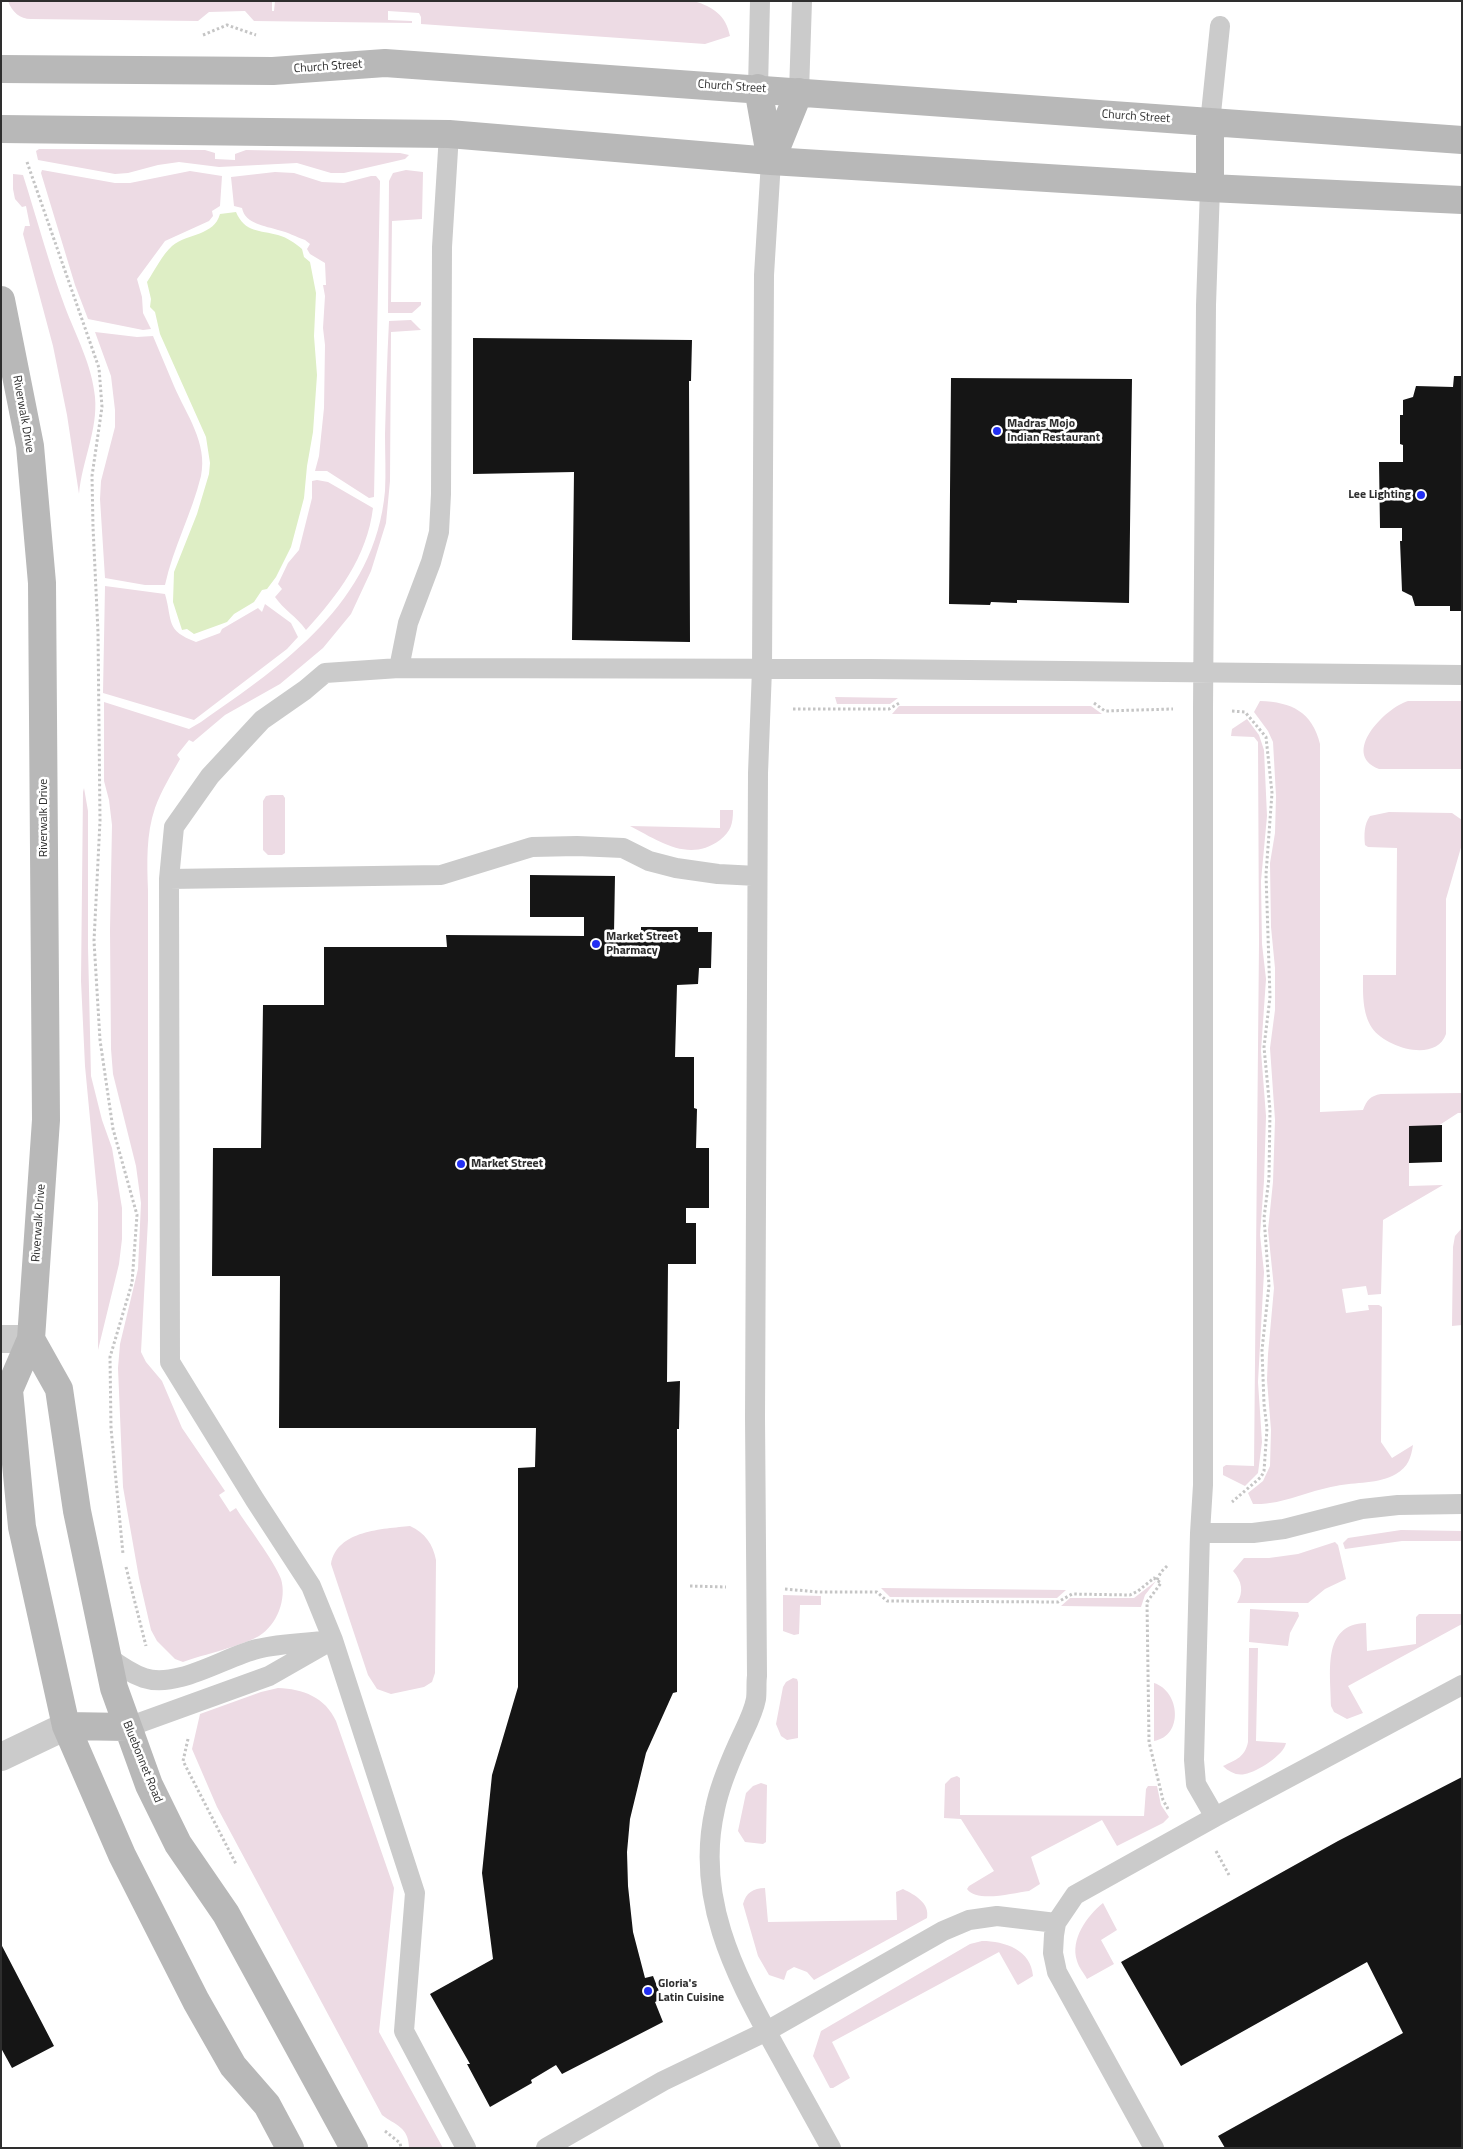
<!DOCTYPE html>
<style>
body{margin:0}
#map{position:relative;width:1463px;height:2149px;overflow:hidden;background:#fff;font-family:"Titillium Web",sans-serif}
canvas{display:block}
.frame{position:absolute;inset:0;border:2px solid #2e2e2e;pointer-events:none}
</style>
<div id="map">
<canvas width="1463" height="2149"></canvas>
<div class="frame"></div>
</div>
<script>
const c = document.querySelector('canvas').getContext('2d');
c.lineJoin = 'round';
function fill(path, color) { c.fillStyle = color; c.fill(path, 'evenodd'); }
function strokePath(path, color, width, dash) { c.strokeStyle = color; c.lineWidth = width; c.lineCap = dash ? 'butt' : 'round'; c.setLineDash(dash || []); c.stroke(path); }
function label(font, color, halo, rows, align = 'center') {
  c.font = font + ' "Titillium Web",sans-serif'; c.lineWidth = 5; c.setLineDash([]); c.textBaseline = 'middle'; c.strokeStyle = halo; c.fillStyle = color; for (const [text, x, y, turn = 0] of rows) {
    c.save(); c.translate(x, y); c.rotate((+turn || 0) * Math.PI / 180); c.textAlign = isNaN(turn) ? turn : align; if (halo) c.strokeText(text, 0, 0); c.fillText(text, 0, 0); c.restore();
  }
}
fill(new Path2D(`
 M8,1H272V11H274L275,1H694C713,7 726,15 730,36L705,44L421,24V17L419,13L388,11V20L412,21V23L254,21L245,11L209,12L198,21L31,19C20,19 12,12 8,1Z
 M39,149L205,150L215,153V159L235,160V154L246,150L400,153L409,155L405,159L344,173H331L297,163L219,167L179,162L158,165L128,173L115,174L38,160L36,151Z
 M42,170L115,183H130L190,171L222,176L220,206L212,211L213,216L209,221L165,241L137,279L142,297L143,313L151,329L143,330L88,319L75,285L41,173Z
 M406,170L423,172L422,219L392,221L391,302H421V305L412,313H388L389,181L393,173Z
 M275,172L294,173L322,182L344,183L371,176H376L380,181L374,497L369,498L327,471H315L319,456L324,408L325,345L323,328L325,296L323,285H326L325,263L310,254L307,249L310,244L305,240C296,237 288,232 278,230C266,226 245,224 242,208L234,206L231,177Z
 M13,174L23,175C37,219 49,264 65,307C76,336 92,365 95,397C98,430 82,461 79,494L67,415L53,346L23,234L25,226H30L26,206L22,207L15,199L13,189Z
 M411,320L421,330L391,332L390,481L386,523L371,571L351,614L323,648L292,674L280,684L225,715L193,742L189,740L177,755L180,759C171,775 161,791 155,808C146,834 147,863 148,890V1220L141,1352L146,1362L162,1381L182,1428L225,1491L219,1495L230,1512L236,1508C247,1526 274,1560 281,1579C287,1599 277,1625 259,1636C239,1647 205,1654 183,1662L175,1659L157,1641L151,1630L139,1578L123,1487L118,1368L120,1344L138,1269L141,1203L136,1166L113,1074L111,1049L110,930L112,825L109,800L104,781V702L189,729L201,722C284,664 375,603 385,491C386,473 385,453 385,435C386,397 387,359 389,321Z
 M95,332L137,337L153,336C160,353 167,369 174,386C186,414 208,443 201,476C192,513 173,548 165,585H145L105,578L100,499L101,481L115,427V410L111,376Z
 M317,480L328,482L373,508C367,557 338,595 306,630C296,616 284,610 275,597L282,589L278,584L288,563L299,550L312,498V481Z
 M105,586L165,594C173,622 165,630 196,642L220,633L222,629L258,608L262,612L265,604L291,623L298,637L287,649L194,720L103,693Z
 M835,697L898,698L890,704H837Z
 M1260,701C1292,702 1312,712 1320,744V1112L1363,1110C1367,1100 1370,1096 1381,1094L1462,1093V1113H1458L1438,1126L1409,1127V1186L1443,1185L1383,1220L1381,1294L1368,1295L1366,1286L1342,1289L1346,1313L1369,1310L1368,1305H1379L1382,1307L1381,1442L1392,1458L1413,1445C1411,1458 1408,1467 1396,1474C1379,1484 1355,1482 1336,1486C1307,1491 1283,1505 1253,1504L1248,1493L1263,1481L1270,1466L1271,1430L1267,1380L1268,1354L1274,1288L1268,1230L1273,1182L1275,1120L1270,1048L1275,1010V968L1271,927L1270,863L1275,833L1276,796L1273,742L1268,731L1254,712Z
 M1408,701H1462V769H1379C1340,754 1385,708 1408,701Z
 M899,706H1091L1102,714H892Z
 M1247,719L1259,735L1264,750L1267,816L1261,881L1262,944L1266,979L1261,1051L1266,1116L1264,1181L1260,1235L1264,1272L1258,1382L1262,1442L1258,1473L1245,1486L1223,1475V1467L1226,1465L1254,1466L1259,943L1258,742L1254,737L1231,736L1232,729Z
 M84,788L88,811V947L91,1076L102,1120L112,1148L122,1208V1239L119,1264L98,1350V1203L85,1066L81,981L83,792Z
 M271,795H283L285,798V853L282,855H268L263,850V801L266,796Z
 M720,810H733C733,824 731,831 720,840C689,863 659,841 630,826L720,828Z
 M1389,812L1452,813L1462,820V844L1446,899V1034C1436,1063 1386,1048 1372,1028C1362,1013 1363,992 1363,975H1396L1397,848L1368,847L1365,845C1364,835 1364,824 1370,816Z
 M1462,1228V1325L1452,1326L1453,1247L1455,1236Z
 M410,1526C425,1533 433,1544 436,1560L435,1673L432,1682L424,1687L391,1694L377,1689L368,1675L331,1564C337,1530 383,1529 410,1526Z
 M1401,1530L1462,1531V1541H1402L1345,1549L1343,1543L1348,1538Z
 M1335,1542L1338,1545L1346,1579L1325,1589L1308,1603H1237C1244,1592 1242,1581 1233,1571L1244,1558H1269L1298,1554Z
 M1156,1581L1145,1595L1141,1607L1061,1606L1070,1598H1134Z
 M881,1588L1066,1590L1057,1598L890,1597Z
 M783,1595L821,1596V1605H800L799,1634L794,1635L783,1631Z
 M1250,1609L1298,1612L1299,1616L1290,1633L1288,1646L1249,1642Z
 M1419,1614H1462V1624L1348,1686L1363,1713L1347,1719L1334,1712L1331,1706C1331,1674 1321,1624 1366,1623L1367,1651L1416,1644V1617Z
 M1249,1648H1258L1256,1741L1286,1743C1284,1755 1257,1772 1245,1774C1237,1776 1229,1772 1223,1766C1236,1760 1245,1757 1248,1742Z
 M793,1678L797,1679L798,1682V1738L787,1740L781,1736L776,1724L783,1687L786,1682Z
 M1154,1683C1180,1691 1184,1736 1154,1741Z
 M278,1688C303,1689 325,1697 336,1721L394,1888L379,2032L443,2148H409C409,2127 395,2125 382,2115L217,1807L192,1749L200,1714L261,1692Z
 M957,1776L960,1778V1815L1144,1816L1146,1789L1148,1786H1157L1161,1805L1169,1817L1163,1823L1117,1846L1102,1820L1031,1857L1040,1884L1029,1891C1013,1893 977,1903 967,1889L969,1886L994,1871L961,1819L944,1818L945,1784L951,1778Z
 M761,1783L767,1785L766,1842L763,1844L745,1842L738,1831L746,1793L753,1786Z
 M765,1888L768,1922L897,1920L896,1892L903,1889C915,1895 930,1903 927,1918L814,1980L807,1972L794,1967L787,1971L784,1980L769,1975L758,1956L743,1904C746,1893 753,1888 765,1888Z
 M1103,1903L1117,1930L1101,1940L1114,1964L1087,1979C1084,1973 1079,1968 1077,1961C1070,1939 1087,1916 1103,1903Z
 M982,1941C1005,1941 1031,1950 1033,1976L1018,1985L1017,1984L999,1952L832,2042L850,2078L833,2088H830L813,2056L821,2031L970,1944Z`), '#eddbe4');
fill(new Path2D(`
 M236,212C245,233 260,230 278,235C288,238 295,243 302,249L304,257L310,262L316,293L314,336L317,375L313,432L307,466L304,498L291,547L276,577L267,589L262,590L254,602L234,614L227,622L194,634L187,629L182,630L173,602L174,572L197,514L209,474L210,463L206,437L160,334L155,312L150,307L151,299L147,282C155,270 162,255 172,246C188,233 214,236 220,214Z`), '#deeec5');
fill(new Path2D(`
 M473,338L692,340L691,381H689L690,642L572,640L574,472L473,474Z
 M1454,376H1462V611H1450V606H1415L1412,596L1402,591L1400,541H1402V528H1380L1379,462H1403V445L1400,444V415H1403V400L1413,397L1416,386L1453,387Z
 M951,378L1132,379L1129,603L1017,600V603L991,602L990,605L949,604Z
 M530,875L615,876L614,933H641V927H698V932H712L711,968H699L698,984L677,985L675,1057H694V1108L697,1109L696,1148H709V1208H686V1223H696V1264H668L667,1382L680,1381L679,1429H677V1692L673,1693L646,1753L630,1819L627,1852L628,1886L633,1932L645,1978L653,1976L662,1999L655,2002L663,2022L562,2074L556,2065L531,2080L532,2083L490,2107L467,2064H470L430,1994L493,1959L482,1873L492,1775L518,1687V1468L535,1467L536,1428H279L280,1276H212L213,1148H261L263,1005H324V947H447L446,935L584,936V917H530Z
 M1442,1125V1162L1409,1163V1126Z
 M1462,1777V2148H1225L1218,2136L1403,2033L1367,1962L1181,2066L1121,1962L1338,1841Z
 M1,1944L54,2046L12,2068L1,2048Z`), '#151515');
strokePath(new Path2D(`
 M203,35L227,25L256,35
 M27,162L99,368L102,407L92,476L93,527L98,632L100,821L94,941L100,1040L113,1129L137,1215L132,1283L110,1357L111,1428L123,1554
 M1094,703L1105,711L1173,709
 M793,709H889L901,702
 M1232,711L1245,712L1266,737L1272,793L1266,874L1270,997L1264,1047L1270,1110L1269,1178L1264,1218L1269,1285L1262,1350L1264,1404L1267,1428L1264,1471L1261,1477L1232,1502
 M126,1567L146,1646
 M1157,1580L1161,1572L1168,1565
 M690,1586L726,1587
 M785,1589L818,1592H877L887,1601L1058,1602L1072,1594L1130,1595L1138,1591L1154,1578L1161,1583L1147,1602L1149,1742L1163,1800L1168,1809
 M188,1739L183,1761L236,1864
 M1216,1851L1229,1875
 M385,2131L400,2143L401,2148`), '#c5c5c5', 3, [2.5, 2.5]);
strokePath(new Path2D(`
 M758,88L760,1
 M799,92L802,1
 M1210,123L1220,26
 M449,134L442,247L441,494L439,532L431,562L408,623L399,668L325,673L305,690L262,720L210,776L174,827L169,879L170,1362L255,1500L311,1586L333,1640L415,1893L404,2031L466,2148
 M771,161L764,275L762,669L758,773L755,1417L757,1676C756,1683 757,1691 756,1699C753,1715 744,1730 738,1744C729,1764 719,1788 715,1809C695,1896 733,1971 774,2045C793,2079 812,2113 831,2148
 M399,668L870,669L1462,675
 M169,879L441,875L532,847L577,846L623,848L649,861L676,868L718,874L757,876
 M1200,1533H1253L1284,1529L1362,1509L1398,1505L1462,1504
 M108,1657C119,1665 130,1673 144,1678C177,1689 225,1657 257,1649C281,1643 308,1643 333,1640
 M128,1727L269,1676L325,1644
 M1215,1817L1462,1685
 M546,2148L663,2081L767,2031L943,1931L969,1920L997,1916L1056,1923
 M1154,2148L1057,1972L1053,1953L1054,1935L1056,1923L1075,1895L1215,1817L1196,1784L1194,1760L1200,1533L1203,1485V708L1206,305L1210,188`), '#cbcbcb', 20);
strokePath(new Path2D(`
 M1,1339H31
 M1,1757L66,1726`), '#cbcbcb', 28);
strokePath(new Path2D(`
 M1,69L273,71L385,63L1462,140
 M758,88L771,161
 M1,129L449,134L771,161L1210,188L1462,200
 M771,161L799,92
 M1210,188V123
 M1,300L30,446L42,583L46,1120L31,1339L9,1390L22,1527L66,1726L122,1855L196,2001L233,2066L267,2105L290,2148
 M31,1339L59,1389L77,1511L114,1688L149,1785L178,1844L226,1914L354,2148
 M66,1726L128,1727`), '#b8b8b8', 28);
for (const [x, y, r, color] of [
 [997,431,5,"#222ff3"],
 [1421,495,5,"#222ff3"],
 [596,944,5,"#222ff3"],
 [461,1164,5,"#222ff3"],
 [648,1991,5,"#222ff3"]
]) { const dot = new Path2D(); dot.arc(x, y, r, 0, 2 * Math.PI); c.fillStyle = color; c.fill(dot); strokePath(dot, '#fff', 2); }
label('12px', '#2e2e2e', '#fff', [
 ["Church Street",328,67,-4],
 ["Church Street",732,87,4],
 ["Church Street",1136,117,4],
 ["Riverwalk Drive",23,414,80],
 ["Riverwalk Drive",44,818,-90],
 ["Riverwalk Drive",39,1223,-86],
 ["Bluebonnet Road",142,1762,68]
]);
label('bold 12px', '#2e2e2e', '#fff', [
 ["Madras Mojo",1007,424],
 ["Indian Restaurant",1007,438],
 ["Lee Lighting",1411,495,"right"],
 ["Market Street",606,937],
 ["Pharmacy",606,951],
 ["Market Street",471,1164],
 ["Gloria's",658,1984],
 ["Latin Cuisine",658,1998]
], 'left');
</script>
